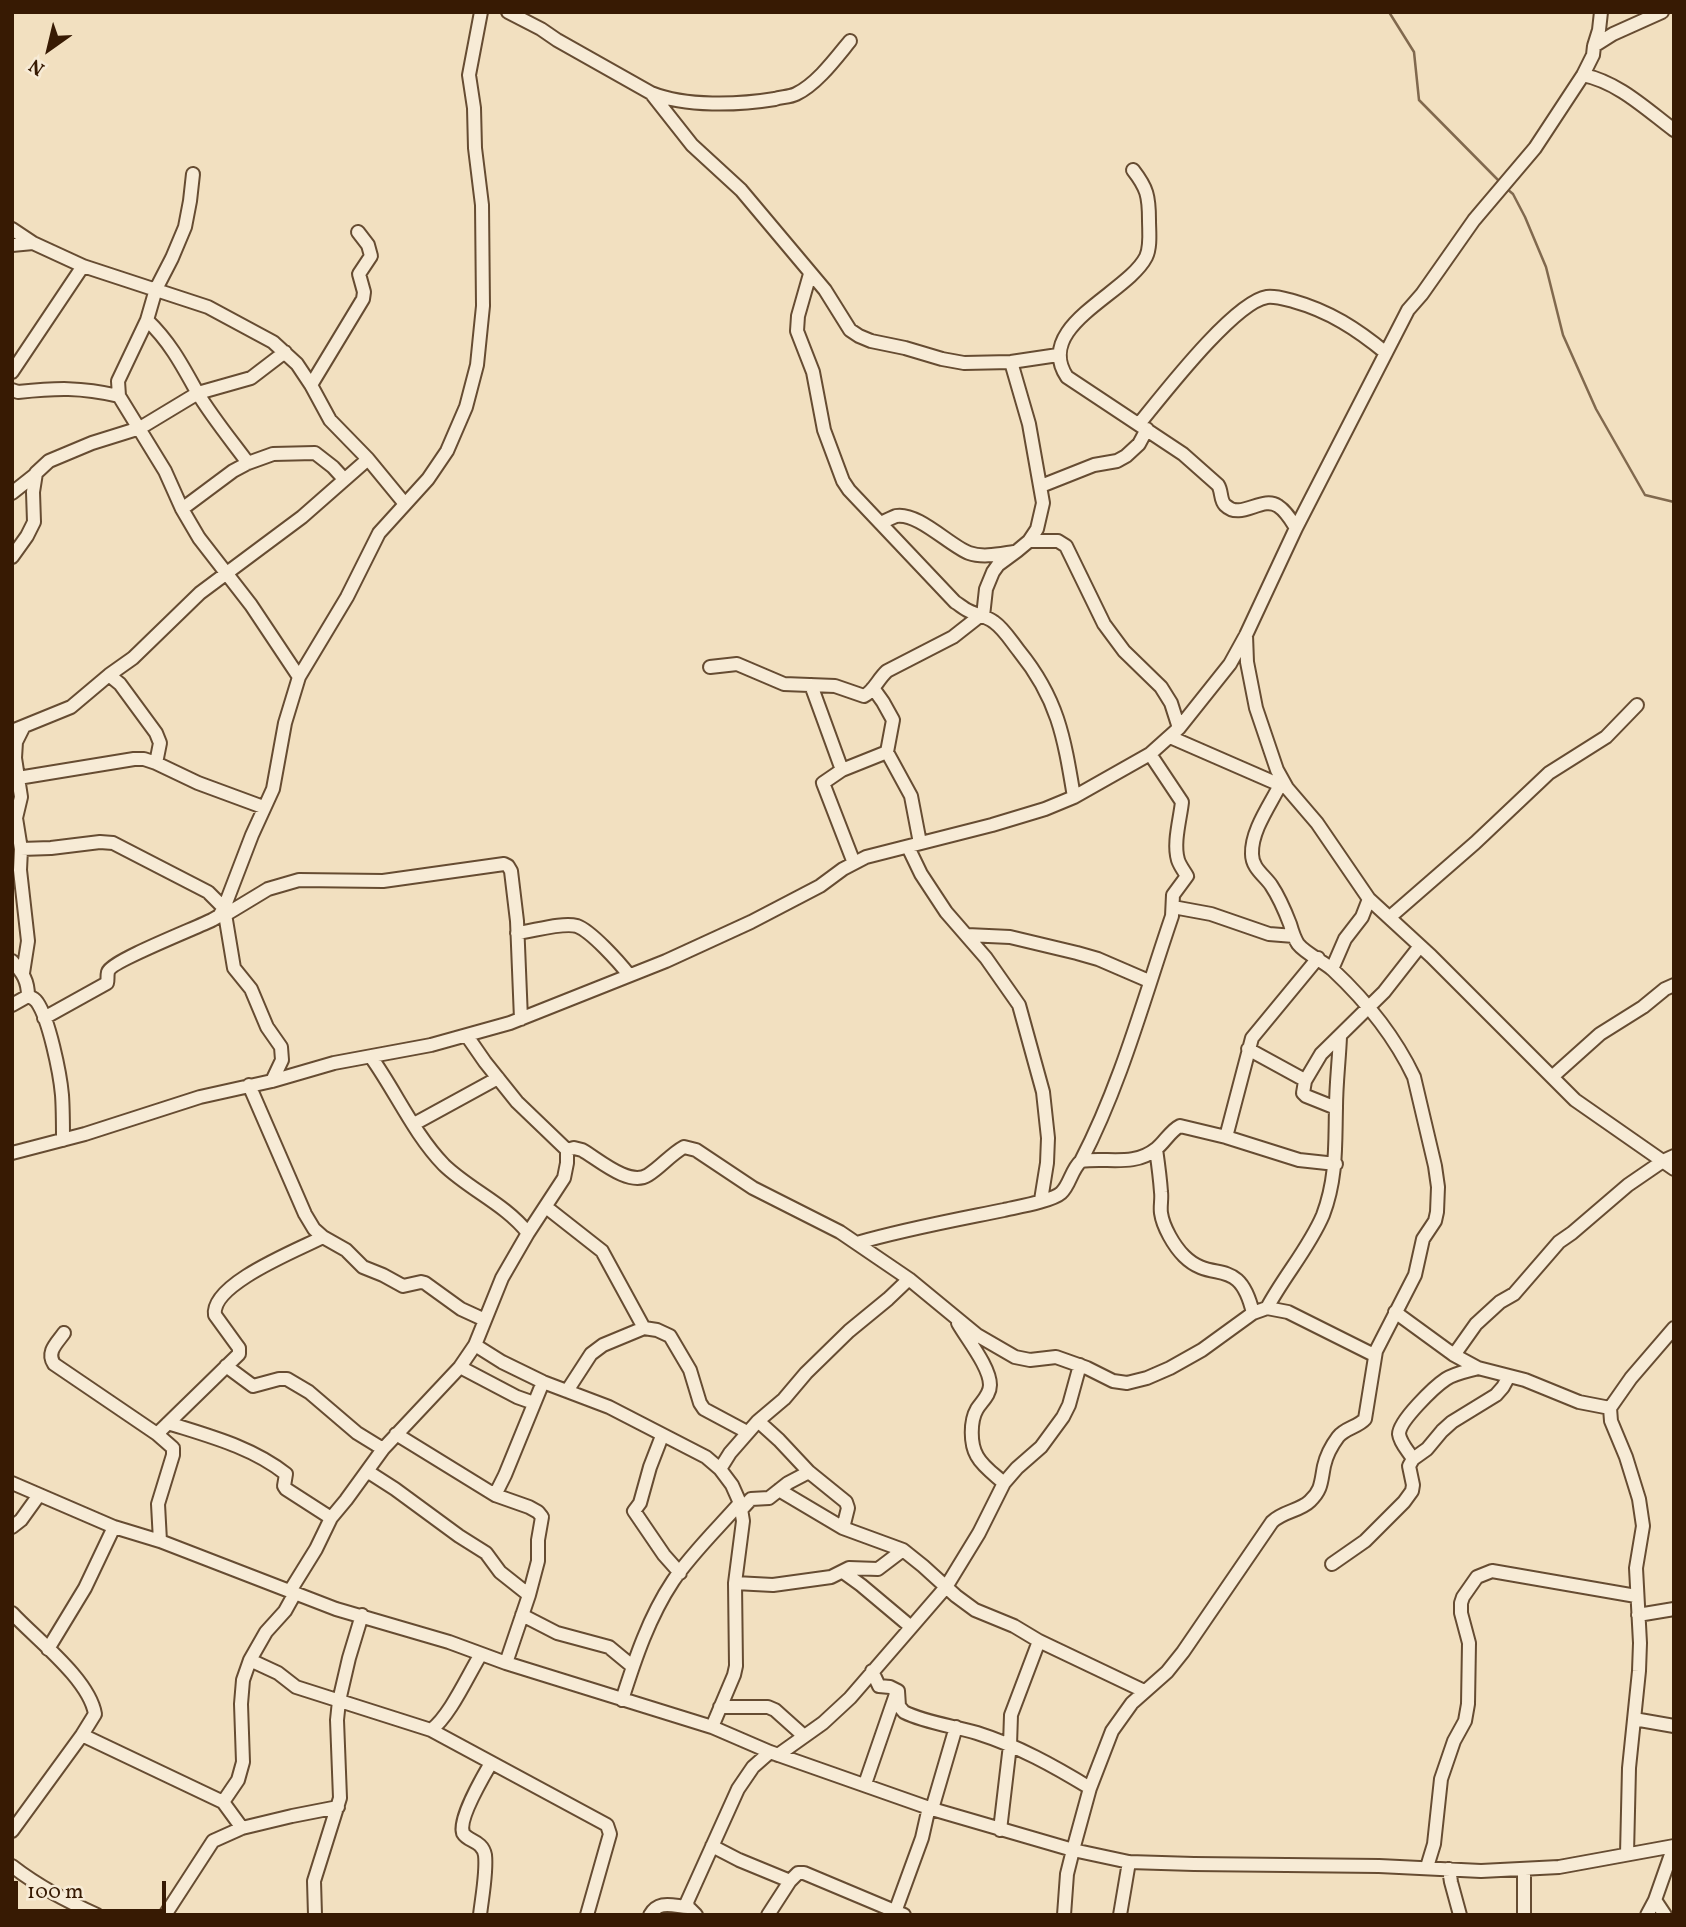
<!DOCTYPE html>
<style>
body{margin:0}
#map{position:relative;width:1686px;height:1927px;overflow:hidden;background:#f2e0c0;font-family:Vollkorn,serif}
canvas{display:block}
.frame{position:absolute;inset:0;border:14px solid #371a03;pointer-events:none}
.north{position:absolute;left:14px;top:14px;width:70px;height:70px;-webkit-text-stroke:5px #f7ebd6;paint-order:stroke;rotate:214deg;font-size:19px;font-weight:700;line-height:28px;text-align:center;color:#371a03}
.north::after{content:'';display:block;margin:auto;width:24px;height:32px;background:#371a03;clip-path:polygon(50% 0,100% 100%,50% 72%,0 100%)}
.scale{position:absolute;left:14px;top:1881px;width:152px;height:32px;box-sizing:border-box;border:4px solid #371a03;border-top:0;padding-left:9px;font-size:21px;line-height:24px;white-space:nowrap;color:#371a03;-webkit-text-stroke:5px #f7ebd6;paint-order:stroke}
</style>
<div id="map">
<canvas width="1686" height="1927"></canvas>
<div class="frame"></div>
<div class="north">N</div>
<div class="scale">100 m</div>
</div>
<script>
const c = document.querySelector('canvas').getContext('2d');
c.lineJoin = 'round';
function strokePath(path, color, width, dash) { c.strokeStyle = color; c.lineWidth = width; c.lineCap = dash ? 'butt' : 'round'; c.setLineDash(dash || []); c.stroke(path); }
strokePath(new Path2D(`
 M1389,12L1414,52L1419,100L1500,182
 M1507,189L1513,194L1525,217L1546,267L1563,335L1596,409L1645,495L1674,502`), '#81694e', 2.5);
const minor = new Path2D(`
 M508,12L541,29L557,40L651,93C686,107 738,105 775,99C781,97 790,97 796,94C817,84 836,58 850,41
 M1594,46L1599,30L1601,12
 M1583,75C1618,82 1646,109 1674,130
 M651,93L692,145L741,190L825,290L850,330L859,336L871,341L905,348L942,359L964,363L1011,362L1058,355
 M1133,170C1147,188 1149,196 1149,220C1149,231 1151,247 1146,257C1127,294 1033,326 1067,377L1183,454L1218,485C1222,491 1220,500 1225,505C1241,521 1262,495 1278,506C1286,511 1291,520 1296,528
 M193,174L190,201L185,227L172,258L156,289L147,320L118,381L119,396L165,471L182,509L199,538L251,605L299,677
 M12,229L33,243
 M12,245L33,243L83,266L208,307L273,342L297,364L311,385L330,420L368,459L405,504
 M810,274L798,316L797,331L813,372L824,430L843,481L849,490L955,602C960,605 964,609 969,611C977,615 986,616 994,622C1004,629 1011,641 1019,651C1058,699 1064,737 1074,797
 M147,320C170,342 182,365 197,392C212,417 231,440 248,463
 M12,372L83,266
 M311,385L363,299L364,292L359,274L371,256L368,245L358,232
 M12,390L18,392C57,388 80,387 119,396
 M1139,424C1162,396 1234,302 1267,297C1276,296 1285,299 1293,301C1329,311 1357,329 1386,353
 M1041,486L1094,465L1117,461L1126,456L1139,444L1147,429
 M12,493L36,474
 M182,509L233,471L248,463L273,454L315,453L333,467L344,479
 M881,523C885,521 891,518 896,516C918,512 950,546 969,553C983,558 1000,554 1014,552
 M1029,541H1058L1066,546L1104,624L1124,651L1161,687L1171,703L1179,728
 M12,557L27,536L34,522L33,492L36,473L49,461L92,443L140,428L198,393L251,378L285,352
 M983,616L986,589L993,572L998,565L1017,551L1029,541L1037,529L1043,503L1029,424L1011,362
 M1246,635L1247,662L1256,708L1277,770L1287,788L1317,823L1369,899L1431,956L1575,1100L1674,1169
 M710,667L737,664L784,684L835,686L864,696C874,691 878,679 887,671L953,637L981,615
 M109,675L120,684L156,733L160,743L156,763
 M811,685L842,770
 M873,688L883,702L893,720L887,752L911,796L920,843
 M23,728L16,742L15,758L21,797L16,818L21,849L20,870L28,941L23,973
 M12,731L71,707L109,675L133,658L200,593L302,517L368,459
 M1170,737L1287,788
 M12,779L134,759H144L156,763L198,783L263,807
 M908,847L921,874L946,912L986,958L1019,1005L1043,1092L1048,1138L1047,1163L1041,1200
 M21,849L51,848L100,842L113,843L208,892L224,908L219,916L212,920C196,928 111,961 108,972C107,976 108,980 107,983L44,1018
 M854,863L823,783L842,770L887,752
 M1173,907L1211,914L1269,934L1294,936
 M225,915L268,889L299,880L383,881L504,864L508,866L511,871L517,921L521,1019
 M1390,917L1475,843L1549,773L1606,737L1637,705
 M517,933C534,931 562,922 577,926C591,931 619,962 629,975
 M967,935L1010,937L1077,953L1098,959L1149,981
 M12,961C23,973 28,981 28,996
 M1332,969L1345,939L1362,917L1369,899
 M12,1005L28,996C33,998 34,998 37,1002C49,1019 60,1073 62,1095C63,1109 63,1125 63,1140
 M1248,1049L1301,1078L1305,1081L1303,1093L1306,1096L1336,1108
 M371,1057C396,1092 414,1134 444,1165C470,1190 505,1204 528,1233
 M1552,1077L1600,1034L1643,1007L1665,989L1674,985
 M272,1081L282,1060L281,1047L267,1027L251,989L234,968L224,908L252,835L273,789L285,723L299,677L347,597L379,533L428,479L447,451L466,407L477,365L483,306L482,205L475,148L474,108L469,75L481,12
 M1305,1081L1321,1054L1384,992L1420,946
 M249,1085L305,1214L314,1229L323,1237L346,1250L363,1267L383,1275L403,1286L421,1282L425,1283L461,1309L485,1320
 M414,1124L498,1078
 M1226,1137L1252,1038L1318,958
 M1156,1149C1158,1163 1160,1177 1161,1192C1162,1199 1160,1206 1161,1213C1163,1227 1174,1246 1184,1256C1213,1285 1239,1254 1253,1313
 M567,1150L574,1148L582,1150C598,1159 629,1187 648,1175C661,1167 671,1154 684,1147L696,1150L753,1188L840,1232L909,1279L977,1335L1015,1357L1030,1360L1056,1357L1087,1368L1113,1381L1127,1383L1147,1378L1170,1368L1202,1350L1253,1313L1267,1308L1288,1312L1374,1355
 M12,1153L85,1134L200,1097L272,1081L334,1063L431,1045L510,1023L666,961L751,922L820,886L843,869L866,857L992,825L1045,809L1074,797L1150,754L1179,728L1230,664L1246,635L1296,528L1408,310L1422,294L1474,220L1535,148L1583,75L1593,55L1594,46L1613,34L1662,12
 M1081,1161C1121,1084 1144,998 1172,916L1173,895L1187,876C1184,871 1180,866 1178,860C1173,843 1180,820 1182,802L1150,754
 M546,1207L602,1251L644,1328
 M857,1243C905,1229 955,1220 1004,1210C1017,1207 1052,1201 1061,1193C1070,1185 1071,1170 1081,1161C1107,1157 1134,1167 1156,1149C1165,1142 1170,1131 1180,1126L1226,1137L1299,1160L1336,1164
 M1267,1308C1284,1276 1309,1248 1323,1215C1337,1178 1335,1145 1336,1108C1336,1084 1339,1061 1340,1037
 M1395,1312L1454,1355L1478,1368L1525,1380L1579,1402L1610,1408
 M958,1323C967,1339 990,1367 990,1385C990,1395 982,1401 977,1409C970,1421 970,1444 977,1456C983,1467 995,1475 1004,1483
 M64,1333C57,1343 46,1352 54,1364L157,1434L173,1448V1455L158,1504L160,1541
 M475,1345L502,1362L543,1382L609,1407L706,1457L720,1469L732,1485L740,1503L743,1521L735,1583L736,1666L734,1675L712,1727
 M1454,1355L1476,1324L1500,1302L1514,1294L1559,1242L1572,1233L1628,1185L1663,1161L1674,1156
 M226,1366L253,1386L279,1379H287L309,1392L357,1433L383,1449
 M460,1367L517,1397L534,1403
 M567,1391L591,1354L603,1345L644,1328L657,1330L670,1336L690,1370L700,1403L704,1409L747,1432
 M758,1421L779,1440L809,1472L846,1502L848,1508L843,1528
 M168,1423C209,1436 252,1447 286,1474L284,1486L286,1489L331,1518
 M157,1434L239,1354V1348L236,1344L215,1315C210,1284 300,1249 323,1237
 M396,1434L495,1495L529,1507L538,1512L542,1517L538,1540V1561L529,1595L506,1663
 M662,1436L650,1467L640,1503L634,1511L664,1555L680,1573
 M1413,1459C1409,1452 1400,1443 1399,1434C1399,1421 1434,1387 1446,1379C1455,1373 1468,1371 1478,1368
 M720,1469L730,1453L758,1421L784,1399L806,1373L849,1331L888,1299L909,1279
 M367,1471L395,1489L459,1536L486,1553L500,1572L529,1595
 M12,1483L114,1527L160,1541L336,1609L449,1642L506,1663L712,1727L770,1752L932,1809L1073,1850L1129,1862L1194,1864L1379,1866L1481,1871L1559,1867L1674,1846
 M779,1490L843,1528L903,1550L923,1566L956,1596L975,1610L1014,1626L1039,1641L1144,1691
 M495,1495L505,1475L543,1382
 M741,1510L751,1499L769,1498L788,1483L809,1472
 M12,1527L21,1520L39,1495
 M1332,1564L1365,1541L1404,1502L1412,1491L1413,1485L1409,1466L1413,1459L1427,1449L1442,1431L1452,1422L1496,1395L1503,1387L1509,1376
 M843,1572L861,1585L911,1627
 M735,1583L773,1585L831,1577L849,1568L878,1569L903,1550
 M290,1591L316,1549L331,1518L346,1500L383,1449L460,1367L475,1345L502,1278L528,1233L564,1178L567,1163V1150L517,1102L485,1062L467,1036
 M12,1613C36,1639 89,1679 95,1714L82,1735L12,1831
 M522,1615L557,1633L609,1647L632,1666
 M1638,1615L1674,1609
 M48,1649L85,1588L114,1527
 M250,1660L278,1673L296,1687L431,1730C450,1716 468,1675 481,1654
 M872,1671L879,1686L890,1687L898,1691L899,1706L904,1712C926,1723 954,1726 977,1733C1018,1746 1054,1766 1090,1788
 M622,1700C635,1659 649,1617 673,1581C691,1554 719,1527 740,1503
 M720,1707H768L775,1710L804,1736
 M1634,1719L1674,1726
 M431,1730L607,1825L610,1834L587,1915
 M82,1735L223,1802L242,1828
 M778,1755L823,1723L850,1698L946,1587L979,1533L1004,1483L1017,1468L1041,1447L1063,1417L1069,1405L1080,1365
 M865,1784L896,1694
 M223,1802L238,1780L243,1762L241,1704L243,1680L250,1660L266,1632L285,1611L295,1593
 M932,1809L956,1727
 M1000,1830L1010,1745L1011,1715L1039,1641
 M712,1846L739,1860L790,1881
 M1627,1854L1629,1768L1639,1671L1640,1643L1636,1568L1643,1526L1639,1499L1626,1457L1611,1421L1610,1408L1631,1378L1674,1328
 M12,1866C39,1887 67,1901 97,1915
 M1427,1867L1434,1844L1441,1779L1454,1741L1465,1721L1468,1704L1469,1643L1461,1613V1603L1463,1597L1477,1577L1492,1571L1636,1596
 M1449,1869L1451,1882L1460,1915
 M1524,1870V1915
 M1655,1900L1665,1915
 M895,1912L922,1838L929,1807
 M165,1915L213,1841L242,1828L292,1816L338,1807
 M315,1915L314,1881L340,1798L337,1720L339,1701L349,1658L362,1615
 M480,1915C482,1897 487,1872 485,1855C482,1840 468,1842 463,1833C458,1819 484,1775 491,1763
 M650,1915C659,1900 672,1906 688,1907
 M696,1915L688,1907L687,1902L738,1789L753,1767L770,1752
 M768,1915L790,1881L798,1873H804L904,1915
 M1064,1915L1067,1874L1073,1850L1090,1788L1112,1731L1132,1703L1167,1672L1183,1652L1272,1522C1283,1511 1300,1511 1310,1501C1322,1490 1321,1481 1324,1466C1326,1457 1332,1445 1338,1437C1345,1428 1358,1427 1365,1419L1376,1351L1415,1275L1423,1239L1435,1221L1437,1212L1438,1187L1435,1166L1414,1077C1395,1037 1365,1000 1333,970C1323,961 1306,954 1298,944C1294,938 1292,931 1290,924C1285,911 1279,897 1271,885C1264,875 1252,868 1252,854C1251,831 1270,805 1280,785
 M1120,1915L1129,1862
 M1647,1915L1655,1900L1674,1846`);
strokePath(minor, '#664c32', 16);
strokePath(minor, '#f7ebd6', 12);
</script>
